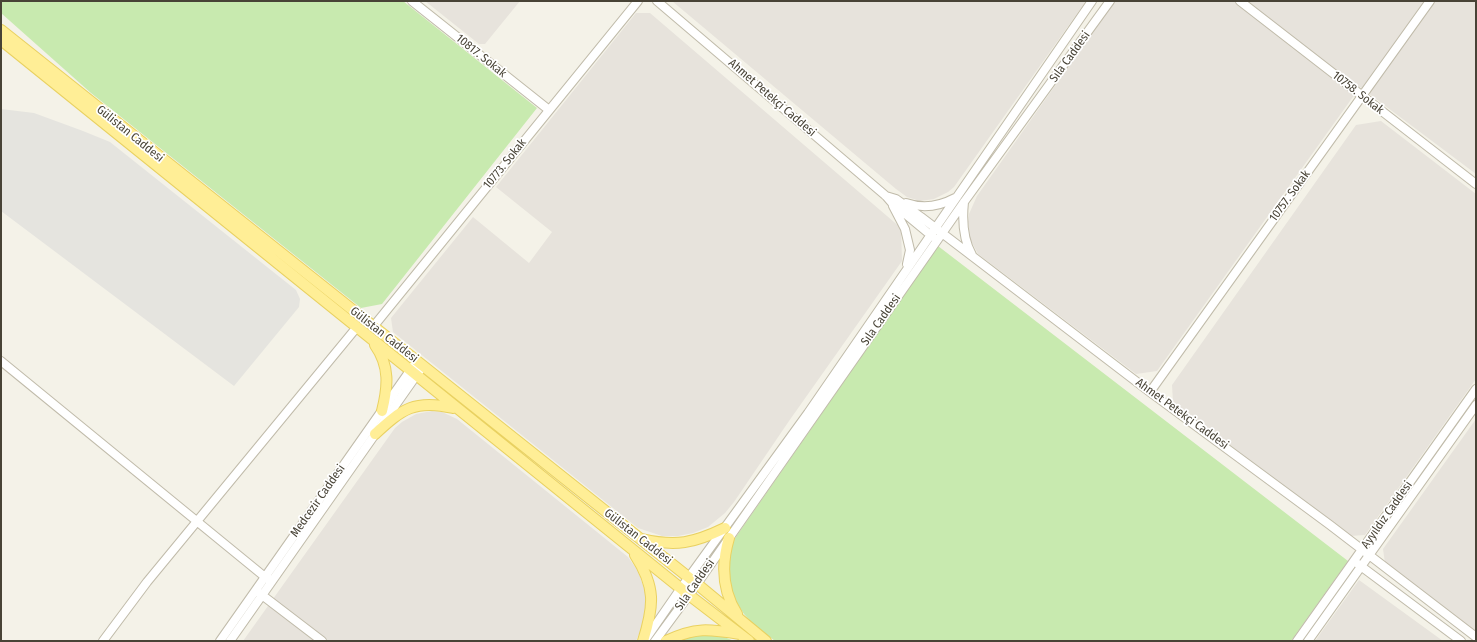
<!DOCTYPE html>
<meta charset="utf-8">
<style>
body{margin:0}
#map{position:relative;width:1477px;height:642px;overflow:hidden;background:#f4f2e8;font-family:"Fira Sans Condensed",sans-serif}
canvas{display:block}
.frame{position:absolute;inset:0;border:2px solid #484336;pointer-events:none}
</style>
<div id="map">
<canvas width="1477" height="642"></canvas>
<div class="frame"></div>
</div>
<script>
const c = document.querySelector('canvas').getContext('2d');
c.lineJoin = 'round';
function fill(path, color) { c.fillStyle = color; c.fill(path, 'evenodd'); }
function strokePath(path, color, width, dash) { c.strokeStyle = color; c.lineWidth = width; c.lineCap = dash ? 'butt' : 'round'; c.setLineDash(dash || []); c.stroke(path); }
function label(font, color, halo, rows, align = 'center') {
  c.font = font + ' "Fira Sans Condensed",sans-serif'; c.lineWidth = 3.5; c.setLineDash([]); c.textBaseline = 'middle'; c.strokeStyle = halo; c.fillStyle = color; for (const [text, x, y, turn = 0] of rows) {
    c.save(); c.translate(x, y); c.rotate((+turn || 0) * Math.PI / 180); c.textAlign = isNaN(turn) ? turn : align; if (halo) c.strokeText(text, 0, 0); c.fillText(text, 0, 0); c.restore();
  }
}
fill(new Path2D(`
 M425,1H520L485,44H479Z
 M672,1H1086L954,187L948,192L934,199L920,201L907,197L896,189Z
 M1115,1H1476V174L1360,87L1157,371L1136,374L978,254L970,239L968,222L969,214L977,196Z
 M636,13H650L901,228L902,261L789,421L734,502L725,513L708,527L693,533L678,536H662L638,528L393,332L391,318L473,217L529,263L552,232L496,187Z
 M1381,121L1476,194V379L1365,535L1350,536L1173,402L1172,385L1356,125Z
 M432,411L442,412L457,419L628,557L638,571L644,588L646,597V607L642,627L636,641H243L395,428L402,422L416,414Z
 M1476,419V632L1385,563L1383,549Z
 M1359,580L1443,641H1315Z`), '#e7e3dc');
fill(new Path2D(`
 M1,1H403L537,108L382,304L361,308L91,93L1,13Z
 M938,246L1348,561L1291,641H775L751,622L744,614L735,600L731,591L727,566L733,541Z
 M699,634L722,636L734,641H675Z`), '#c8eaaf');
fill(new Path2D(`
 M1,109L34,113L83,131L110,142L296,290L300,299L299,307L234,386L1,211Z`), '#e5e4df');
const minor = new Path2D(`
 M412,1L549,110
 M657,1L886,196L892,203L933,237
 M1240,1L1476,184
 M886,196L896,199L921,217L1150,392L1330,525L1476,637
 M964,202C962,221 963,239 972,255
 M906,203C923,209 940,206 955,198
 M893,206L905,229L910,250L907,264
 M373,327L638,1
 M1,361L265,577L272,581
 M1150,392L1430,1
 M1358,564L1461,641
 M258,592L322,641
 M645,640L681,588L808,413L1092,1
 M103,641L147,582L357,327
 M220,641L414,365
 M230,641L423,366
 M655,641L697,584L964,202L1110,1
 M1297,641L1476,389
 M1308,641L1476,405`);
const major = new Path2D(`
 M1,30L697,584L766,641
 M1,40L689,595L749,641
 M375,345C390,366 388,387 382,411
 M375,434C402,409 415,399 453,408
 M729,538C721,565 722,590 737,614
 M642,539C676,547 694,543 725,528
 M635,555C656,587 654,606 643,641
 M666,641C695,627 709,629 740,634`);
strokePath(minor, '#c0bbaa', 10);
strokePath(major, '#e9d161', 12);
strokePath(minor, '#fff', 8);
strokePath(major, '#ffee96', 10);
label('12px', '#484336', '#fff', [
 ["10817. Sokak",481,56,39],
 ["Sıla Caddesi",1070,57,-54],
 ["10758. Sokak",1358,93,38],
 ["Ahmet Petekçi Caddesi",772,98,41],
 ["Gülistan Caddesi",130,134,39],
 ["10773. Sokak",505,164,-51],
 ["10757. Sokak",1290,196,-54],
 ["Sıla Caddesi",881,320,-55],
 ["Gülistan Caddesi",384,335,38],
 ["Ahmet Petekçi Caddesi",1182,414,36],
 ["Medcezir Caddesi",318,501,-55],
 ["Ayyıldız Caddesi",1387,515,-55],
 ["Gülistan Caddesi",638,537,38],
 ["Sıla Caddesi",695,585,-55]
]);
</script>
